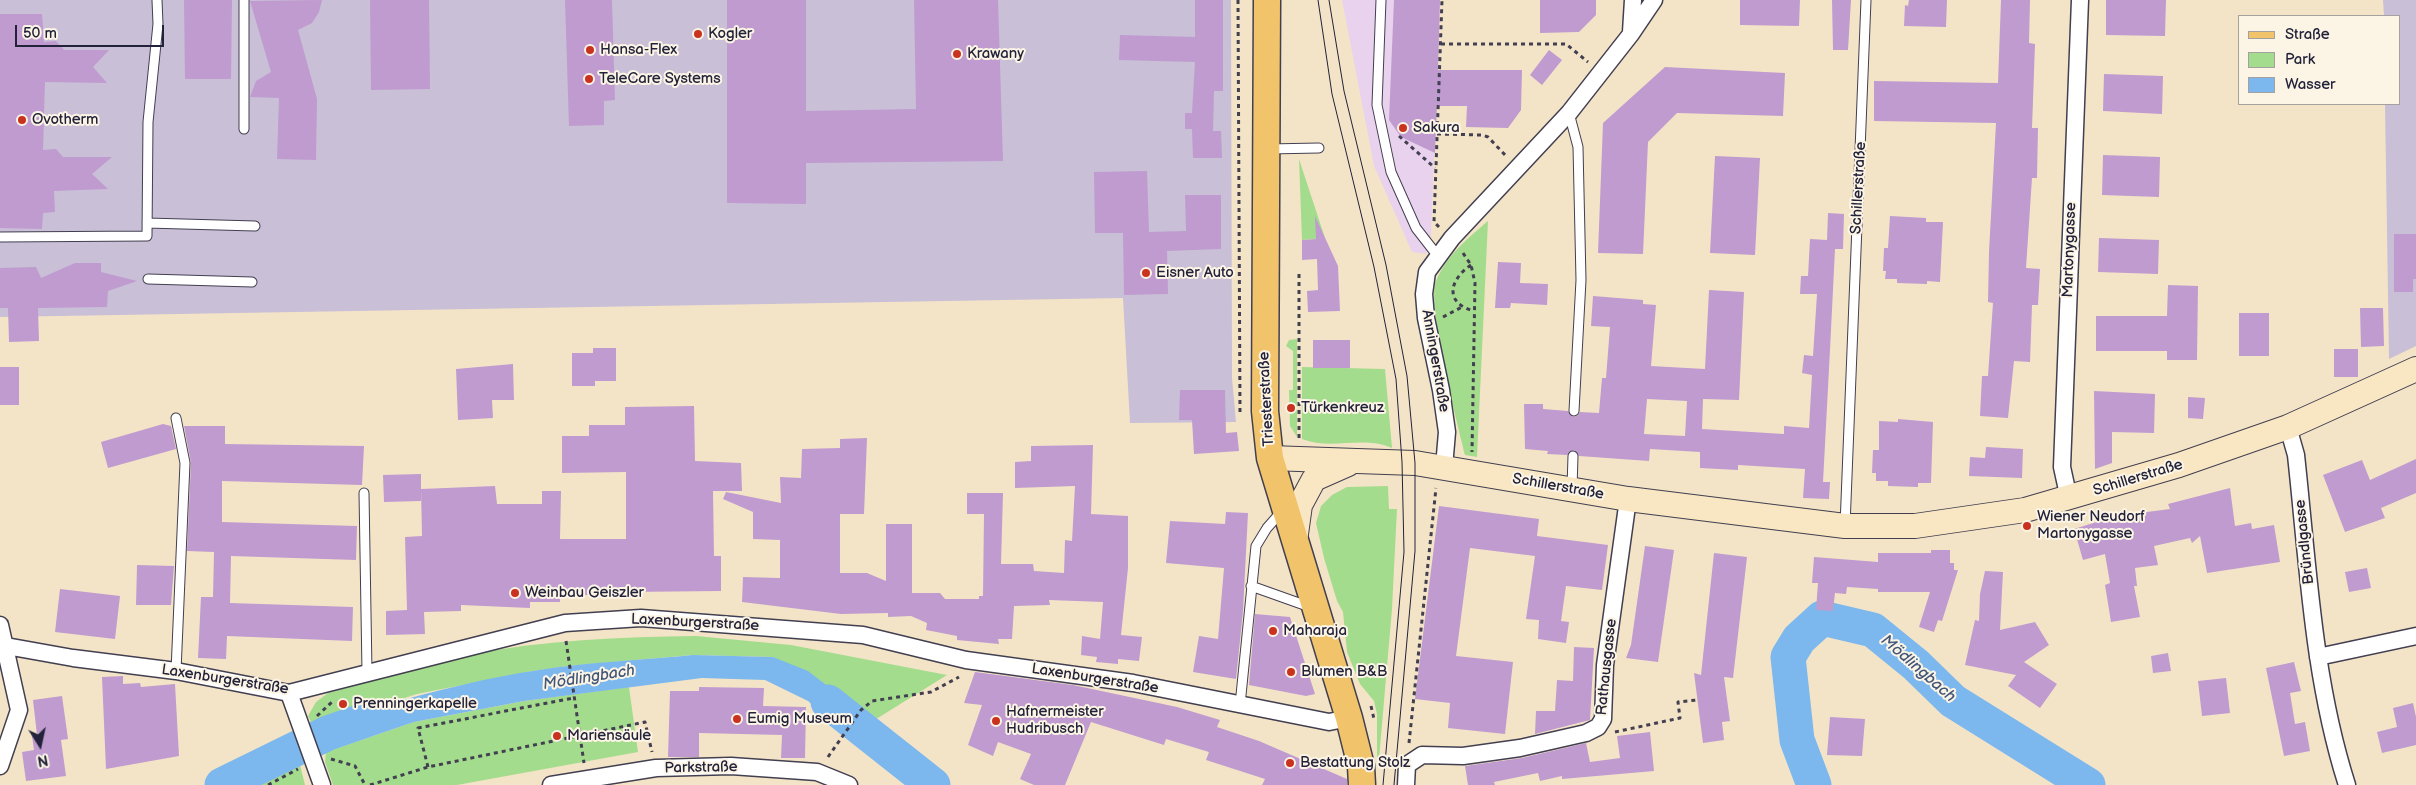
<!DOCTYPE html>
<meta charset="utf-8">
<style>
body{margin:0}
#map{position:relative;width:2416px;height:785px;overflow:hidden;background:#f4e4c7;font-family:"Balsamiq Sans",sans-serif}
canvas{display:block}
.legend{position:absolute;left:2238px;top:15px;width:162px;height:90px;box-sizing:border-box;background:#fcf5e5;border:1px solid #a5a1a1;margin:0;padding:6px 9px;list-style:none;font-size:15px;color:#22223b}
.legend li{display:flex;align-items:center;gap:10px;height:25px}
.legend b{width:25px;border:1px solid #a5a1a1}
.north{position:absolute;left:15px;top:720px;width:50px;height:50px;-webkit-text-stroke:4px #fcf5e5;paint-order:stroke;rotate:170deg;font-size:14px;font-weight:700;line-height:20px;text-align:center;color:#22223b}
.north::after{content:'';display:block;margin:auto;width:18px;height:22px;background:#22223b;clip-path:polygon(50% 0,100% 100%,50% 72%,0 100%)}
.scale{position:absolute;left:15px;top:25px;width:149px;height:22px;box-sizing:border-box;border:2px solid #22223b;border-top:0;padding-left:6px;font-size:15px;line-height:18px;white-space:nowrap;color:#22223b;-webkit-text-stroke:4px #fcf5e5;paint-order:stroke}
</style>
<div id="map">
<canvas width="2416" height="785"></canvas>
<ul class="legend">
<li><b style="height:6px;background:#f1c36a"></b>Straße</li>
<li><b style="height:14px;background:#a4dc8d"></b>Park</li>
<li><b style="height:14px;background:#7cb8ee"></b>Wasser</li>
</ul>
<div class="north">N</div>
<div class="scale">50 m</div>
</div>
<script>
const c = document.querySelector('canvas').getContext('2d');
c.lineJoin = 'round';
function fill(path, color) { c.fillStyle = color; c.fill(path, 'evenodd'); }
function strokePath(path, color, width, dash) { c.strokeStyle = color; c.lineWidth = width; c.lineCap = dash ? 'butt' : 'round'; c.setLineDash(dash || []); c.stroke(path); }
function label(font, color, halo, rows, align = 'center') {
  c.font = font + ' "Balsamiq Sans",sans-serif'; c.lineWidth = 4; c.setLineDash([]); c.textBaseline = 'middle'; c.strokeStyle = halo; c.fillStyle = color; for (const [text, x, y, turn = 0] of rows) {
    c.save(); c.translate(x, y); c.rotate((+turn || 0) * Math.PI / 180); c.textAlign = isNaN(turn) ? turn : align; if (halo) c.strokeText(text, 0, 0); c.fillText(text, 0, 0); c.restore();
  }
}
fill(new Path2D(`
 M1342,0H1440L1431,236L1426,254L1412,252L1374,166Z`), '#e9d2ed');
fill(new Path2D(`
 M0,0H1231L1232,378L1236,422L1130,423L1123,298L0,317Z
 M2383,0H2416V346L2389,359L2385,104H2400V16H2384Z`), '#c9bfd7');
fill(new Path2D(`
 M1299,159L1325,238L1302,240Z
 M1488,221L1477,457L1465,455C1458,425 1426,303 1436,281C1447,255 1467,239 1488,221Z
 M1297,339V437L1290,426L1289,390H1293V351L1286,346L1289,340Z
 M1302,367L1385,369L1392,448C1361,435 1332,451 1302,439Z
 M1388,486L1389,509H1397L1392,609L1379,759L1377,758V714L1374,701L1360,684L1347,652L1343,612L1337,601L1324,558L1316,523L1321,506L1332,495L1347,487Z
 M696,636L791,645L947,675L873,721L865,714L773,657L693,655L568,666L533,671L417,694L316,726L311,722L308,716L316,702L328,693C375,680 421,665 468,655C543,640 620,637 696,636Z
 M629,687L638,752L457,785H333L325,762L326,752L414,722L524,701Z
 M299,761L305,785H254Z`), '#a4dc8d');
fill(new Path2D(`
 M693,655L773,657L808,671L873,721L858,744L808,701L765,680L702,678L524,701L414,722L326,752L316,726C399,700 482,676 568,666C610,661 652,659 693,655Z`), '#7cb8ee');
fill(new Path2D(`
 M857,708L865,713L847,736L839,730Z`), '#f4e4c7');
strokePath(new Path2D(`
 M828,702L933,785
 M222,785L328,733L365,720
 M1814,785L1797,740L1788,657L1799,639L1822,618L1873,630L1916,665L1953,701L2088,785`), '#7cb8ee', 35);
fill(new Path2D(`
 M184,0H232L231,79H185Z
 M322,0L319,12L312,23L298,30L317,99L316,160L277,159L279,98L250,97L256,81L271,72L250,1Z
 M370,0H429L430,89L371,90Z
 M565,0H612L615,100L604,101V125L569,126Z
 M727,0H806V111L916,109L914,0H998L1003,161L806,163V204L727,203Z
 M1195,0H1223V91H1214L1213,131H1221L1222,158H1193L1192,129H1185V113H1192L1195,62L1119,60L1120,35L1195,37Z
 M1394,0H1440L1438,70H1522L1521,110L1508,128L1466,127L1467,106H1437L1435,153L1401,137L1389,120Z
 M1540,0H1596V15L1579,32L1540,33Z
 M1740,0H1800L1799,26L1740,25Z
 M1832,0H1851L1848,50H1833Z
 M1909,0H1947L1946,27L1904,26L1905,5L1908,6Z
 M2001,0H2030L2029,43L2035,44L2032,128H2038L2037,178H2032L2026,268L2040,269L2038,305H2032L2030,362L2014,361L2008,418L1980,416L1982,376H1988L1993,303L1988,302L1989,252L1996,123L1874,121V81L1998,83Z
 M2106,0H2166L2165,36L2106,35Z
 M0,14H42L44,42L56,41L64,50H109L93,67L107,83L45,82L43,150L56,149L63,157H112L92,174L108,189L54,191L55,212L43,213L42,229L0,228Z
 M1549,50L1562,60L1542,85L1530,75Z
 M1665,67L1785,73L1783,116L1677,113L1648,142L1643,254L1598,253L1603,123Z
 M2104,74L2163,76L2162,114L2103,111Z
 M2103,155L2160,157L2159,197L2102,195Z
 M1715,156L1760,158L1755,255L1710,253Z
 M1147,171L1149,232L1186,231L1185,195H1221V249L1167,251L1168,294L1124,295L1123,233H1095L1094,172Z
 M1828,213L1844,214L1843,249H1835L1830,350L1823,482H1830L1829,499L1803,498L1805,469L1738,465V470L1700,468V452L1650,449L1649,461L1579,456L1574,450L1567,455L1547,454L1548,451L1525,449L1524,404H1543V409L1568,411L1573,417L1577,416L1580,412L1599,413L1602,378H1606L1610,327L1591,326L1593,296L1643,300V304L1656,305L1651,366L1705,369L1709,290L1744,292L1739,400L1703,399L1702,429L1784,434V426L1809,428L1812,375L1802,373L1804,355L1813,356L1817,294H1800L1801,276H1808L1810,239L1827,240ZM1647,399L1687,401L1685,436L1644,434Z
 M1315,216L1338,266L1340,311L1308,312L1307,291L1318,290L1317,259L1302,260V240L1316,239Z
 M1890,216L1926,218V222H1943L1940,282L1927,281V284L1897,283V279H1885L1886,271H1883L1884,248H1888Z
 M2394,234H2416V279H2413V292H2394Z
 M2099,238L2159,240L2158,274L2098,272Z
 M1498,262L1521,263L1520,283L1548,284L1547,305L1511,303L1510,308H1495Z
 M75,263H101V272L137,281L108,291L107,307L38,308L39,341L9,342L8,308H0V268L36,267L41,278Z
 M2168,285L2198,286L2197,360H2167V351H2096V316H2167Z
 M2360,308H2383L2384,346L2361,347Z
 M2239,313H2269V356H2239Z
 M1313,340H1350V368H1313Z
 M593,348H616V381H595V386H572V353H593Z
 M2334,349H2358V377H2334Z
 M513,364L514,400H492L493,418L458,420L456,369Z
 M0,367H19V405H0Z
 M1180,390H1225L1226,433L1237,432L1239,451L1194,454L1192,420H1179Z
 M2094,391L2155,394L2154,433L2112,432V463L2095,469Z
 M2188,397L2205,398L2203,419L2188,418Z
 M694,406L695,461L741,463L742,491H713L714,556H721V591L626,592V595H560V602H530V608L461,605V611L424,612L425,634L386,635V611L407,610L405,537L422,536L421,489L495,486L497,504H542V491H561L560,539H626V472L562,473V436H589V425H625V407Z
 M1898,419L1933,422L1931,483H1918V487L1888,486V481H1876V473H1872L1873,450H1879V421L1898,422Z
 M163,424L171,426L176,449L108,468L101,442Z
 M184,426H225V444L364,446L362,485L222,481V522L357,526L356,560L231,556L230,603L353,607L352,641L227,636L226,659L198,658L201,597H213L214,552L187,551L191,463Z
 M867,438L864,514H840V573H867L886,581V524H912V593H940L945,599H979V596H983L984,514H967V493H1003L1001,564H1033L1034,571L1064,573L1065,540L1072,541L1075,486L1015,488V462L1031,461V446L1093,445L1091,514L1128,516V568L1121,635L1142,637L1139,661L1118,659V664L1096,662L1097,657L1081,655L1082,636L1100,639L1103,602L1049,600L1050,605L1014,606L1012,639H998L999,644L957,640V636L926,630L927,623L911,616L888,617V613L841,614L742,602L743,577L780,578V540L753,539V512L723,499L726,492L781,503L780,477L801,478L802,449L840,448V439Z
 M1986,447L2023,449L2022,478L1969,476L1970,457L1985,458Z
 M2416,459V493L2381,508L2385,518L2345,532L2323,475L2362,460L2370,480Z
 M421,474V501L384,502L383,475Z
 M2230,488L2235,526L2251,523L2252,529L2274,525L2280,562L2207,573L2200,536L2192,543L2190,538L2154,546L2158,565L2135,568L2137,586H2134L2140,617L2111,622L2105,585L2110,583L2105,554L2083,560L2074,529L2116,516L2170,509L2168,504Z
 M1439,506L1539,519L1537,536L1608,545L1602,590L1566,586L1561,621L1569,622L1566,643L1538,639L1539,620L1526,619L1535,556L1470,548L1456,656L1513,662L1505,734L1448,728L1450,703L1415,699Z
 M1226,512L1248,513L1243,611L1236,679L1193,672L1199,636L1218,639L1224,568L1166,563L1170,521L1225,524Z
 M1645,546L1674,550L1658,662L1626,658L1631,645Z
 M1931,550H1950V563H1954V570H1958L1942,621L1938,620L1934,632L1919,627L1930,592H1878V589L1847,587L1846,594L1835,593L1833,611L1816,610L1818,583H1812L1814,557L1878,562V553H1931Z
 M1714,553L1747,557L1733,678L1724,677L1730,721L1722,722L1724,740L1703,743L1694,673L1701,675Z
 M137,565L174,566L171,605H136Z
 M2367,568L2371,588L2349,592L2345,572Z
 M1985,571L2003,572L2000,630L2035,622L2049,645L2024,662L2057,684L2040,708L2008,686L2016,675L1965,665L1975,620L1979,621L1980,594Z
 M60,589L120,596L115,639L55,632Z
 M1255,614L1290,617L1315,694L1306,696L1249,685Z
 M1574,647L1594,648L1590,720L1535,734L1536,711H1555L1557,680L1573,681Z
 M2168,653L2171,671L2153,673L2151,656Z
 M2294,662L2301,691L2290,693L2295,724L2305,722L2310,751L2284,756L2266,668Z
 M975,672L1073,685L1177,707L1220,720L1217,727L1259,741L1347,779V785H1262L1265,779L1206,760L1209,752L1166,739L1164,745L1091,722L1065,785H1034L1020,779L1031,754L998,742L993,756L968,745L982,705L964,703Z
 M123,676V684L140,683L141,687L175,684L179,756L106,769L102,677Z
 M2226,678L2230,713L2202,716L2198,681Z
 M699,687L764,688L763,706L806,707L805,758H781L782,735L699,733V757H668L670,691H699Z
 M62,696L68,739L61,740L66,776L26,781L22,752L34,750L32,736L37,735L33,700Z
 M2413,703L2416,717V745L2382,753L2377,732L2397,727L2393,708Z
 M1830,717L1865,719L1862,756L1827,755Z
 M1650,732L1654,771L1562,779V776L1540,781L1538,773L1494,782L1495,785H1468L1465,766L1522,758L1586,743L1590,762L1620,758L1617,736Z`), '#bf9bd0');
const lane = new Path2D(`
 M244,0V129
 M1381,0L1377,105L1391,172L1416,228L1437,255
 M1569,113L1578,147L1581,280L1574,411
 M1268,149L1319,148
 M147,223L255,226
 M0,237L147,236L148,122L158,24L157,0
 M148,279L252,282
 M1572,488L1573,456
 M364,493L367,672
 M1845,526L1866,0
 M1251,586L1310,607
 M176,671L185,463L176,418
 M1240,705L1256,546L1267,528L1282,511`);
const street = new Path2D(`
 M1631,32L1633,0
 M2288,427L2296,455C2308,565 2313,679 2347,785
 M1444,467L1447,432L1441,390L1426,318L1424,294L1427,272L1452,238L1569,113L1631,34L1654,0
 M2069,499L2062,467L2080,0
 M0,625L19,710L0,766
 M6,646L73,658L176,671L289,693L565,623L641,618L863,635L966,660L1133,683L1329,722L1349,718
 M2318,657L2416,636
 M289,693L322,785
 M551,785L656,768L731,766L817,772L849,785
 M1406,785L1407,765L1422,755L1463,756L1520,748L1586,733L1598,727L1603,719L1605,665L1628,499`);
const secondary = new Path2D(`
 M1270,458L1415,463L1628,499L1845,526H1915L2025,510L2179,465L2288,427L2416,369
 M1295,541L1300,505L1314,479L1348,464`);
const primary = new Path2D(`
 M1267,0L1265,411L1270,458L1349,718L1361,766L1362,785`);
strokePath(lane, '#423f50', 11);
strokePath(street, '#423f50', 19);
strokePath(secondary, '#423f50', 26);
strokePath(primary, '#423f50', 29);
strokePath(new Path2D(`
 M1238,0L1240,413
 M1441,44H1566L1588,62
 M1437,134L1482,135L1488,137L1507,157
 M1399,136L1435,168
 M1439,227L1434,222L1442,0
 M1463,253L1471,265L1475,283L1472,452
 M1471,265C1449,280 1444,303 1474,311
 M1299,274V438
 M1443,317L1462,307
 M566,641L584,763
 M1371,706L1374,719
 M317,716L334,700
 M1615,732L1680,718L1678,702L1697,700
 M1409,743L1436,488
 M828,757L861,710L872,701L931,692L959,677
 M331,759L355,766L365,785
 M428,767L418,728L573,698
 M268,785L298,769
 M370,785L428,767L645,722L652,752`), '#423f50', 3, [4, 4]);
strokePath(lane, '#fff', 9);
strokePath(street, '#fff', 16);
strokePath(secondary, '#f9e7c3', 24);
strokePath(primary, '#f1c36a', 26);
strokePath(new Path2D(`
 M1318,0L1332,94L1374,267L1396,379L1402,462L1404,552L1383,785
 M1329,0L1344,91L1386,265L1407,376L1415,463V551L1394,785`), '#22223b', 1);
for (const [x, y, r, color] of [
 [698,34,5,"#c8321e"],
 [590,50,5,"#c8321e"],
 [957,54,5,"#c8321e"],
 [589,79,5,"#c8321e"],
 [22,120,5,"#c8321e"],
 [1403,128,5,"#c8321e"],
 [1146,273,5,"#c8321e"],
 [1291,408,5,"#c8321e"],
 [2027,526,5,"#c8321e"],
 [515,593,5,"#c8321e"],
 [1273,631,5,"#c8321e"],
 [1291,672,5,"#c8321e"],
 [343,704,5,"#c8321e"],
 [737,719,5,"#c8321e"],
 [996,721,5,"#c8321e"],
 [557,736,5,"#c8321e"],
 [1290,763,5,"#c8321e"]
]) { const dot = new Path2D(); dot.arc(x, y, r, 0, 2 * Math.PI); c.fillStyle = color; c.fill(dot); strokePath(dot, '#fcf5e5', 2); }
label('15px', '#22223b', '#fcf5e5', [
 ["Kogler",708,34],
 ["Hansa-Flex",600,50],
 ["Krawany",967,54],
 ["TeleCare Systems",599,79],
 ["Ovotherm",32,120],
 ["Sakura",1413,128],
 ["Eisner Auto",1156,273],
 ["Türkenkreuz",1301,408],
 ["Wiener Neudorf",2037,517],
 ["Martonygasse",2037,534],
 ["Weinbau Geiszler",525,593],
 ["Maharaja",1283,631],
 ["Blumen B&B",1301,672],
 ["Prenningerkapelle",353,704],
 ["Hafnermeister",1006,712],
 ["Hudribusch",1006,729],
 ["Eumig Museum",747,719],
 ["Mariensäule",567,736],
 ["Bestattung Stolz",1300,763]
], 'left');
label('15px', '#22223b', '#fcf5e5', [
 ["Schillerstraße",1859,188,-87],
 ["Martonygasse",2070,250,-88],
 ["Anningerstraße",1435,361,80],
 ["Triesterstraße",1267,399,-93],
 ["Schillerstraße",2138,478,-17],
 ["Schillerstraße",1558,487,10],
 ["Bründlgasse",2305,542,-96],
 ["Laxenburgerstraße",695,623,3],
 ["Rathausgasse",1607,667,-84],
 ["Laxenburgerstraße",1095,679,9],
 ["Laxenburgerstraße",225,680,9],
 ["Parkstraße",701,768,-1]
]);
label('italic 16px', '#42567a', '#fcf5e5', [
 ["Mödlingbach",1918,669,41],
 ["Mödlingbach",589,678,-9]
]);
</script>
